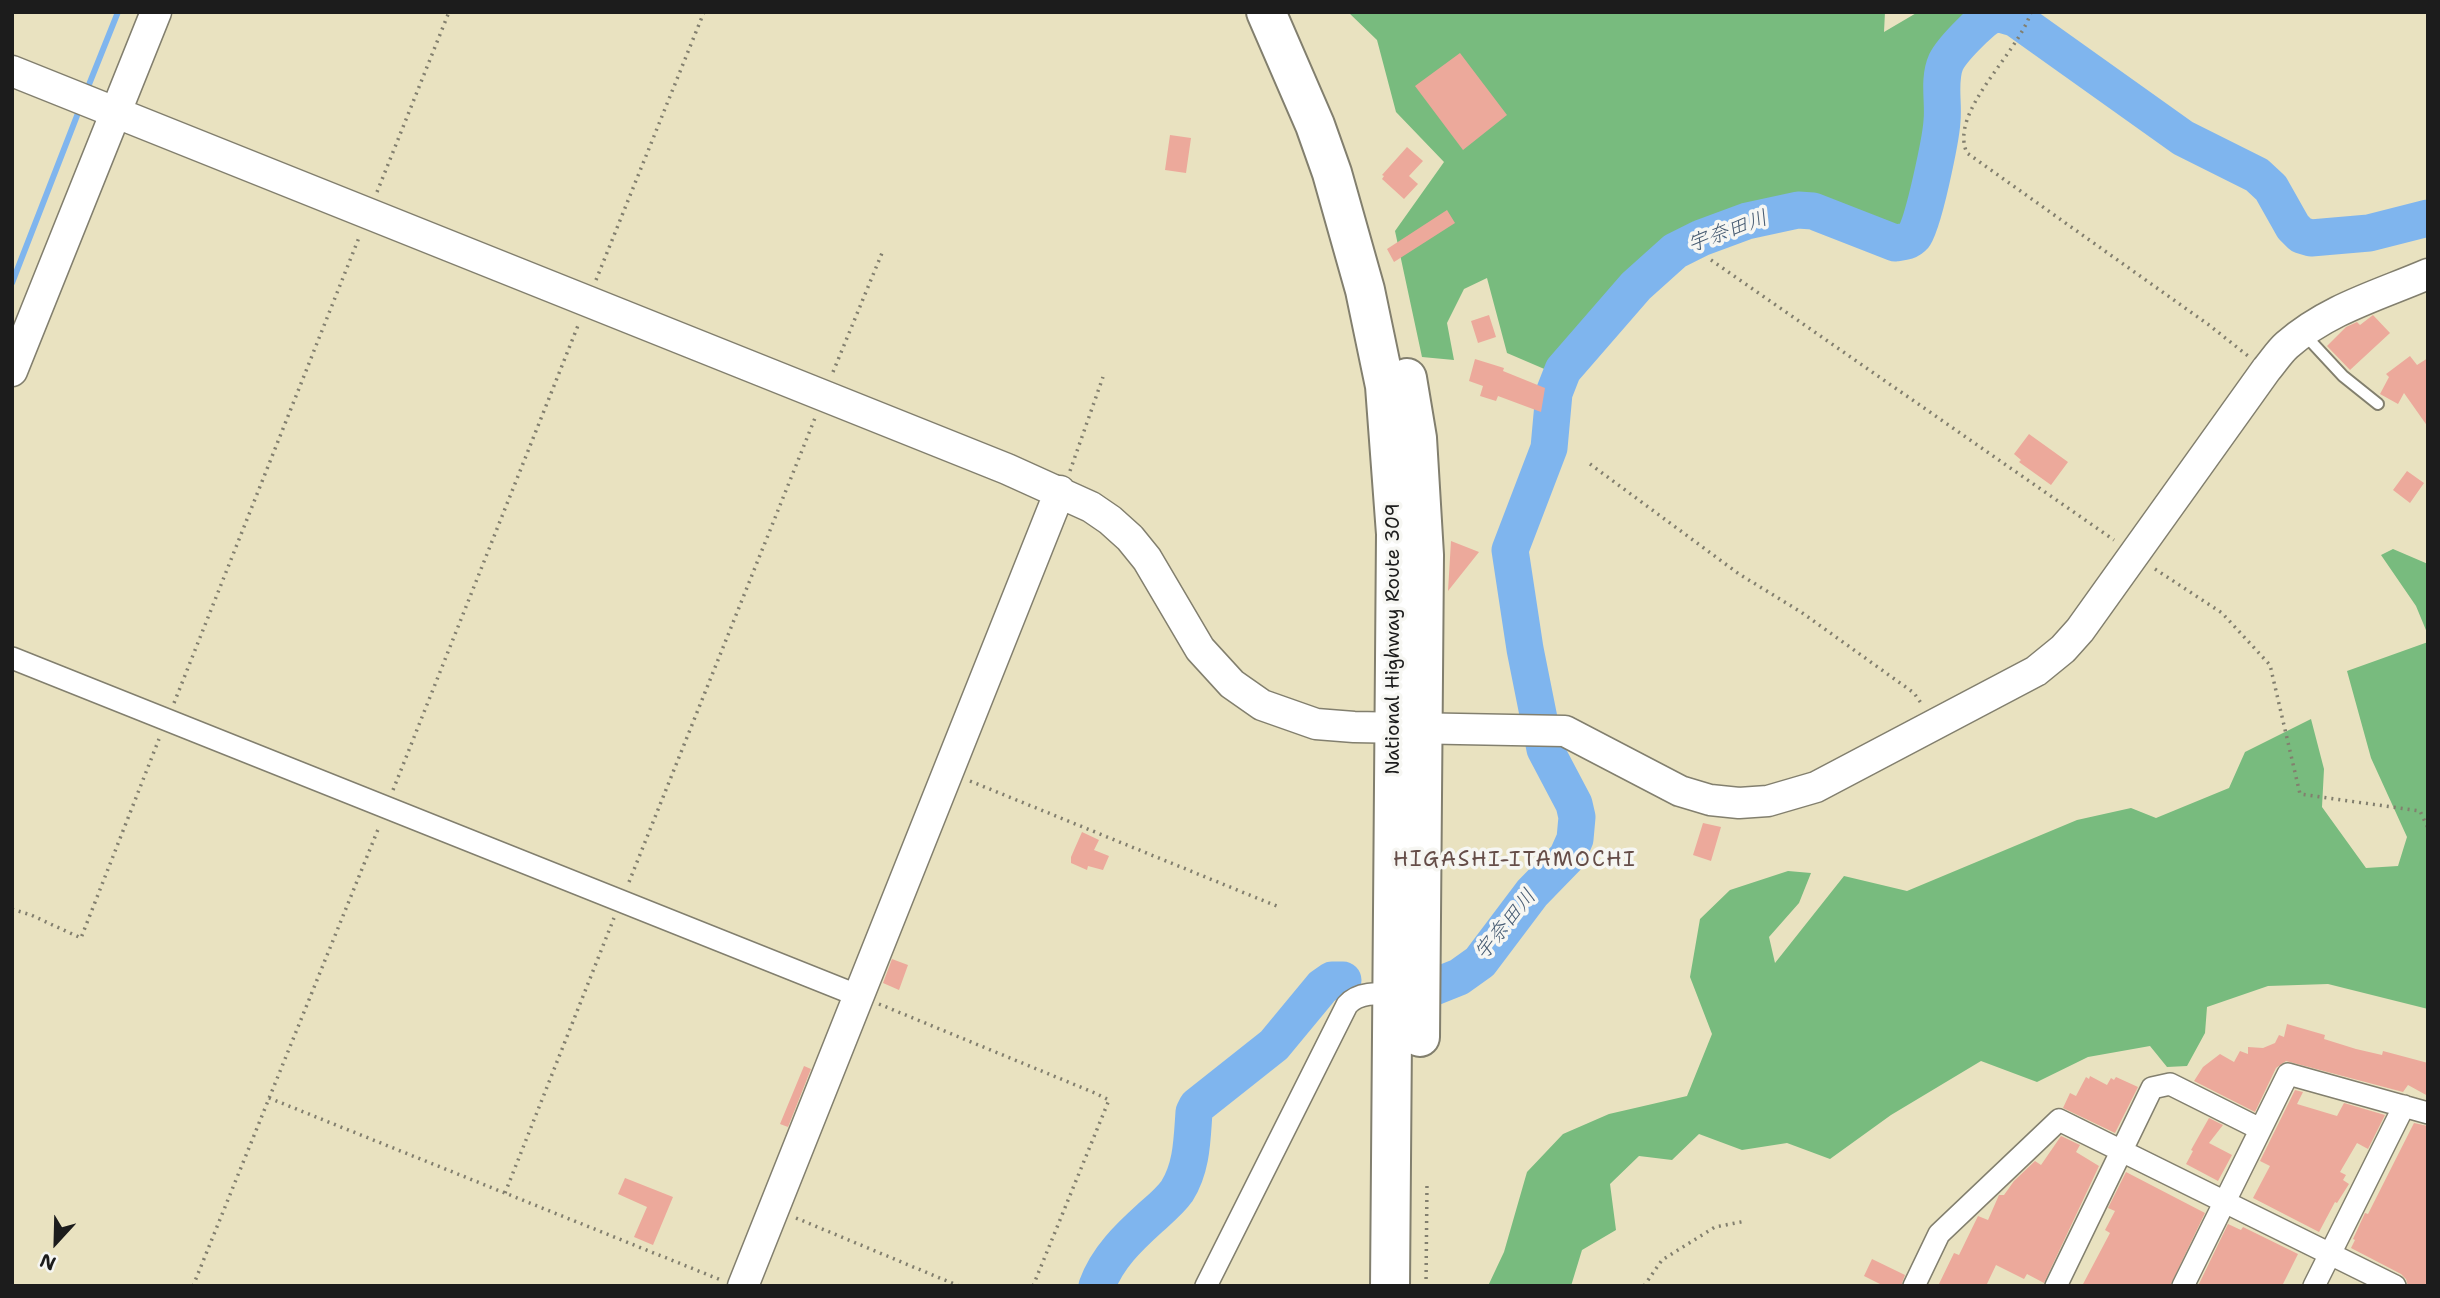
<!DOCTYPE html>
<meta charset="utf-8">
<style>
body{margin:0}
#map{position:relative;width:2440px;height:1298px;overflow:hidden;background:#e9e2c0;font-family:"Shantell Sans",sans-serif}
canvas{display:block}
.frame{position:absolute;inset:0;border:14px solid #1c1c1c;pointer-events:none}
.north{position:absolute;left:21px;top:1207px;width:70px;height:70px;-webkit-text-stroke:5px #f6f6f2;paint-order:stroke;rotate:202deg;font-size:19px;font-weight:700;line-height:28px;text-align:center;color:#1c1c1c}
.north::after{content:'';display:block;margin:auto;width:24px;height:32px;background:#1c1c1c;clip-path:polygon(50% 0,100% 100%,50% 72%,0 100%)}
</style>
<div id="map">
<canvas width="2440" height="1298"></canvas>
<div class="frame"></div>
<div class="north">N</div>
</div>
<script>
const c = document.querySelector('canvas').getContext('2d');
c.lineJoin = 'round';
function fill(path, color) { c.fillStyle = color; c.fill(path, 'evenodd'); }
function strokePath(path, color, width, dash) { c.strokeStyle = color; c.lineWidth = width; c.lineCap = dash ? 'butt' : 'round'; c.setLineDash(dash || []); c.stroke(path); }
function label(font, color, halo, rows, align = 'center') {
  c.font = font + ' "Shantell Sans","Klee One",sans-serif'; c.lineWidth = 7; c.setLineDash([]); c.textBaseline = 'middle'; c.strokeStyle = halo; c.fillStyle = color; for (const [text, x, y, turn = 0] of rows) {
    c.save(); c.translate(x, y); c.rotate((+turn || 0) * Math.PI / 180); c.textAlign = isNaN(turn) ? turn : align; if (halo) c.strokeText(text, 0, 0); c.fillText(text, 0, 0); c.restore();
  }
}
fill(new Path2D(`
 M1348,12H1885L1884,32L1918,12H1981L1975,28L1956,37L1945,50L1928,93L1926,196L1920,229L1911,237L1892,247L1808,218L1713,237L1668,257L1601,332L1570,380L1507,353L1487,278L1464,289L1447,323L1454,360L1422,357L1395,231L1444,162L1396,112L1377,40Z
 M2393,549L2428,564V635L2416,606L2381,555Z
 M2428,642V1009L2328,984L2268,986L2207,1007L2205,1033L2187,1066L2167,1067L2150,1046L2088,1057L2037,1082L1981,1061L1891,1115L1830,1159L1787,1143L1742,1150L1699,1134L1672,1160L1639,1156L1610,1184L1616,1230L1582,1250L1571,1286H1488L1504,1252L1527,1172L1563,1134L1609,1114L1687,1096L1712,1034L1690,977L1700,919L1730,890L1788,871L1811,873L1799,903L1769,937L1775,963L1844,876L1907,891L2077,820L2131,808L2156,818L2229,788L2245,752L2311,719L2324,769L2322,807L2366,868L2398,866L2407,837L2371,758L2347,671Z`), '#78bb7e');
strokePath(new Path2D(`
 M86,92L118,12
 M12,283L80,108`), '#7fb5ee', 6);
strokePath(new Path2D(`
 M1434,987L1459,977L1480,962L1532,893L1567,857L1575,839L1577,817L1574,804L1545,749L1525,649L1510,550L1549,448L1554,393L1563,370L1636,286L1675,251L1701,238L1747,221L1798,210L1813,211L1895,243C1902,242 1909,242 1914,236C1923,226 1941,138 1942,121C1944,102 1938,80 1946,62C1952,50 1965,38 1974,29C1991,13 1994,11 2016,19L2183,138L2257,175L2271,188L2293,227L2301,235L2311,238L2369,233L2428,218
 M1097,1286C1107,1258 1129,1237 1150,1218C1159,1210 1170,1201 1177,1191C1192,1167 1192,1140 1194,1112L1197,1106L1274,1045L1322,987L1332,980H1343`), '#7fb5ee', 37);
fill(new Path2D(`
 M1460,53L1507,115L1463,150L1415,86Z
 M1170,135L1191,138L1186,173L1165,170Z
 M1407,147L1423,161L1409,176L1418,184L1404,199L1382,179L1384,176L1382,175Z
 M1447,210L1455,223L1394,262L1387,249Z
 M1489,315L1496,337L1478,343L1471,321Z
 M2373,315L2390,333L2350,370L2327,346L2346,327L2357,322L2360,325Z
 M2410,356L2417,365L2428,358V427L2404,393L2398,404L2380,394L2389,377L2386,374Z
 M1475,359L1504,368L1503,371L1545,388L1541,412L1498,396L1496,401L1480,396L1483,386L1469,381Z
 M2029,434L2068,462L2051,485L2019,462L2021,460L2014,454Z
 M2407,471L2424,483L2410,503L2393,490Z
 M1451,541L1479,552L1448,591Z
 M1703,823L1721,827L1711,861L1693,855Z
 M1082,832L1099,840L1094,850L1109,856L1103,870L1088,866L1087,870L1071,863V857Z
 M892,959L908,965L899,990L883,983Z
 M2287,1024L2325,1035L2324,1039L2356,1049L2382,1055L2383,1051L2428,1063V1096L2408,1085L2403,1092L2286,1061L2276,1068L2255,1112L2194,1081L2203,1067L2220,1054L2234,1062L2240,1051L2248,1054V1047L2263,1048L2275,1043L2279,1035L2284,1037Z
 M804,1066L811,1069L788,1127L780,1124Z
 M2090,1076L2107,1085L2111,1078L2114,1080L2116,1077L2138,1087L2115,1133L2063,1108L2070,1093L2076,1096L2086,1077L2089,1079Z
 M2295,1090L2303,1092L2297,1104L2337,1116L2344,1103L2385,1115L2368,1149L2357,1143L2340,1172L2346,1175L2343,1180L2349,1184L2337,1203L2335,1202L2319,1232L2253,1198L2270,1166L2260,1161Z
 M2209,1118L2223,1125L2209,1143L2232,1155L2218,1181L2186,1164L2193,1151L2191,1150Z
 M2414,1123L2428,1126V1286H2408L2406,1279L2401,1274L2351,1248L2355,1240L2353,1239L2365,1213L2368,1214Z
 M2061,1136L2080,1145L2076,1152L2099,1166L2044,1283L2027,1274L2024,1279L1996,1265L1986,1286H1938L1954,1253L1959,1255L1978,1216L1988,1220L1999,1195H2004L2014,1181L2035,1161L2041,1165Z
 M2126,1172L2205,1213L2170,1286H2082L2110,1233L2105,1230L2115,1211L2108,1208Z
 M625,1178L673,1197L653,1245L634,1237L647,1207L618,1194Z
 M2228,1224L2241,1230L2243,1227L2298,1254L2282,1286H2198Z
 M1872,1259L1905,1275L1901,1286H1884L1864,1276Z`), '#eca99b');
const lane = new Path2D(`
 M2304,334L2343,376L2378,404`);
const street = new Path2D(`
 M12,658L859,996
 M1206,1286L1347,1005C1360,990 1383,994 1402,995
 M1914,1286L1939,1234L2059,1120L2395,1286
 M2056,1286L2152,1088L2170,1084L2260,1129
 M2183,1286L2288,1074L2428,1113
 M2314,1286L2404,1106`);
const secondary = new Path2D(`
 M12,71L1007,469L1091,507L1110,520L1130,538L1147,559L1200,649L1232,684L1262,705L1316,724L1354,727L1565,731L1680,791L1710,800L1739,803L1768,801L1816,787L2036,671L2063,649L2080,630L2266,370C2273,362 2279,352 2287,345C2328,309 2379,295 2428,274
 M12,371L156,12
 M743,1286L1060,491`);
const highway = new Path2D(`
 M1266,12L1315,125L1332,173L1365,290L1385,386L1396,534L1390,1286
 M1407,378L1417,438L1424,555L1420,1037`);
strokePath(lane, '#827f6e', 14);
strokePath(street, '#827f6e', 24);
strokePath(secondary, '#827f6e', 33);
strokePath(highway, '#827f6e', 42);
strokePath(new Path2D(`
 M2031,12C2018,54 1948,112 1967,153L2209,325L2248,356
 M377,192L449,12
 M1711,260L2114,540
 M596,280L704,12
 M833,372L882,253
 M1590,464L1739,574L1801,612L1914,693L1921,703
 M1070,471L1103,377
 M2155,569L2222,613L2270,665L2300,794L2420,811L2428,828
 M174,703L360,235
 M970,781L1279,907
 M393,790L579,323
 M629,882L815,418
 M12,909L31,915L81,938L159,739
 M879,1004L1095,1093L1109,1100L1033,1286
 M269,1098L721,1280
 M505,1193L614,918
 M796,1218L959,1286
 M193,1286L379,827
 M1426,1286L1427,1183
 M1644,1286L1662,1260L1715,1227L1746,1221`), '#827f6e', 3.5, [2, 5]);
strokePath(lane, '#fff', 10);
strokePath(street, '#fff', 21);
strokePath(secondary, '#fff', 30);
strokePath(highway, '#fff', 38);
label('19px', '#1c1c1c', '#f6f6f2', [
 ["National Highway Route 309",1394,639,-90]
]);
label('italic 21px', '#445970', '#f6f6f2', [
 ["宇奈田川",1728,232,-20],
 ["宇奈田川",1506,925,-51]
]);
c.letterSpacing = '2px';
label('21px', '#654d48', '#f6f6f2', [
 ["HIGASHI-ITAMOCHI",1515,861]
]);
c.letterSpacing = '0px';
</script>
